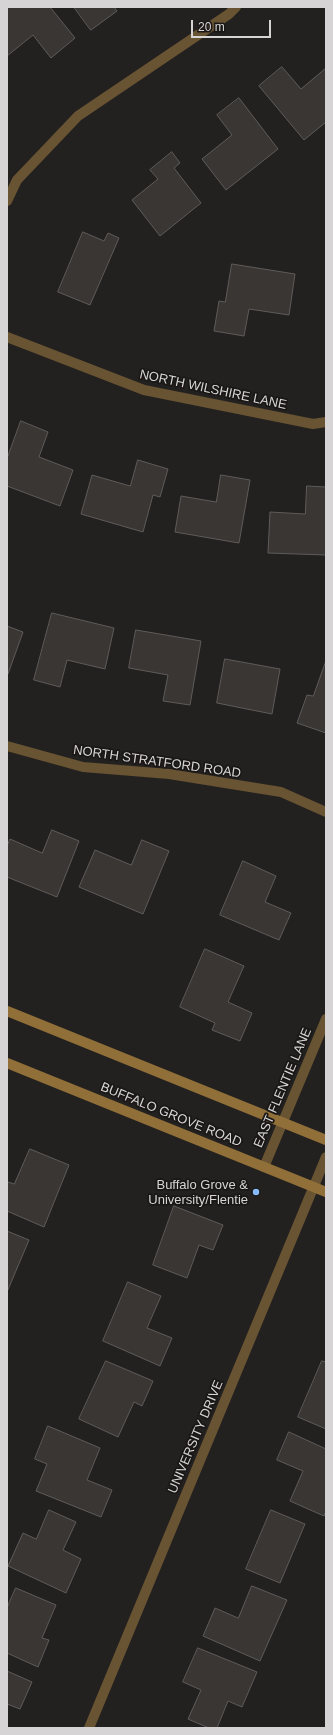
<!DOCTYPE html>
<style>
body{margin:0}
#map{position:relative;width:333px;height:1735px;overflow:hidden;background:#23211f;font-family:Arial,sans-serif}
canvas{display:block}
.frame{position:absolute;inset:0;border:8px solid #d6d4d4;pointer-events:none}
.scale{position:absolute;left:191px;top:20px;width:80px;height:18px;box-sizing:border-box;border:2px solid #d6d4d4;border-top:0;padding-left:5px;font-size:12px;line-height:14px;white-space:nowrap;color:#d6d4d4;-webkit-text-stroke:3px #1a1716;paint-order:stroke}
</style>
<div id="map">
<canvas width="333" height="1735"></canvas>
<div class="frame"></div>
<div class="scale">20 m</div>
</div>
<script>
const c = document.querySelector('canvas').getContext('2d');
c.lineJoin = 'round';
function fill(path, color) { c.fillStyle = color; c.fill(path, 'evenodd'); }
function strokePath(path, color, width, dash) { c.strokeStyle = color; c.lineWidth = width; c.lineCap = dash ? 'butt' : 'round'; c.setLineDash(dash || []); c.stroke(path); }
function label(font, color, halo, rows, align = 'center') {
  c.font = font + ' Arial,sans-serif'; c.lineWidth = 3.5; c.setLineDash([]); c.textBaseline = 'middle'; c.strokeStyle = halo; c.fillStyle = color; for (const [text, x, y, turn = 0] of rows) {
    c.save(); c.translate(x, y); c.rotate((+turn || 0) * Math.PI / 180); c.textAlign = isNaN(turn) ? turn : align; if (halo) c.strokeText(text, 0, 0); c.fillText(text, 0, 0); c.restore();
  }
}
const building = new Path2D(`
 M9,7H50L75,38L51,58L33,35L7,56V9Z
 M74,7H114L117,11L91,30Z
 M282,67L301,89L326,68V122L304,140L259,86Z
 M239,98L278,149L226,190L202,159L232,135L217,115Z
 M172,152L180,163L174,168L201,203L160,236L132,200L158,179L150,170Z
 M83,232L104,241L108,233L119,238L90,305L58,292Z
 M232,264L295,274L289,315L249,309L244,336L214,331L219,301L225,302Z
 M21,421L48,432L39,457L73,470L60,506L7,486V459Z
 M138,460L168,469L160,497L153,495L143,532L81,514L92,475L130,486Z
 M221,475L250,480L239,543L175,532L181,496L216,502Z
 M307,486L326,487V555L268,553L270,512L305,514Z
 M52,613L114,628L105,669L67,660L60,687L34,680Z
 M7,626L23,632L8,674L7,673Z
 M136,630L201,641L190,705L163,701L168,675L129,668Z
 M225,659L280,669L272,714L217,703Z
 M326,661V733L297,723L307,695L313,696Z
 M52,830L79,841L57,897L7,877V846L10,839L42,853Z
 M142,840L169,851L143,914L79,887L95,850L131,865Z
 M243,861L276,876L265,902L291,913L279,940L220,915Z
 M205,949L244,966L228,1002L252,1013L240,1041L212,1030L215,1023L180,1007Z
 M30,1149L69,1165L44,1227L7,1211V1184L8,1182L14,1184Z
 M174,1206L223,1225L213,1250L199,1245L187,1278L153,1265Z
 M7,1231L29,1240L7,1292Z
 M128,1282L161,1296L147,1328L172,1338L160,1366L103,1341Z
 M106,1361L153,1381L142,1406L134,1402L118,1437L79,1419Z
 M322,1361L326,1362V1429L298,1417Z
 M48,1426L100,1448L87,1480L112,1490L101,1517L36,1491L47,1464L35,1459Z
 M289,1432L326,1449V1511L324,1516L290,1501L303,1471L277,1460Z
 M49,1510L76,1522L63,1550L81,1559L66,1593L8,1566L23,1533L36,1539Z
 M271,1510L305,1524L280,1583L246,1569Z
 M252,1586L287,1600L260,1661L203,1636L215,1608L238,1618Z
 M16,1588L56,1605L42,1638L49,1640L38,1667L7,1653V1608Z
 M198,1648L257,1672L242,1707L228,1701L217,1728H209L188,1719L201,1690L183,1682Z
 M7,1671L32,1682L20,1709L7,1704Z`);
fill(building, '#393634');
strokePath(building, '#5f5b5a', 1);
strokePath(new Path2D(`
 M7,201L17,180L78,116L229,14L236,7
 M7,337L144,390L313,424L326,422
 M7,746L83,767L169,774L281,792L326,812
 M264,1167L326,1019
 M89,1728L326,1157`), '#685333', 10);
strokePath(new Path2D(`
 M7,1011L326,1140
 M7,1063L326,1192`), '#906f39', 10);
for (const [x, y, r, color] of [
 [256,1192,4,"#86bbfb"]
]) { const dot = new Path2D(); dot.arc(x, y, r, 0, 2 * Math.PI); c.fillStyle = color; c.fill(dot); strokePath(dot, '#1a1716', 1.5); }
label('13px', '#d6d4d4', '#1a1716', [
 ["NORTH WILSHIRE LANE",213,390,12],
 ["NORTH STRATFORD ROAD",157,762,8],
 ["EAST FLENTIE LANE",283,1088,-67],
 ["BUFFALO GROVE ROAD",171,1115,22],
 ["UNIVERSITY DRIVE",196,1437,-67]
]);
label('13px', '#d6d4d4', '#1a1716', [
 ["Buffalo Grove &",248,1185],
 ["University/Flentie",248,1200]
], 'right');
</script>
